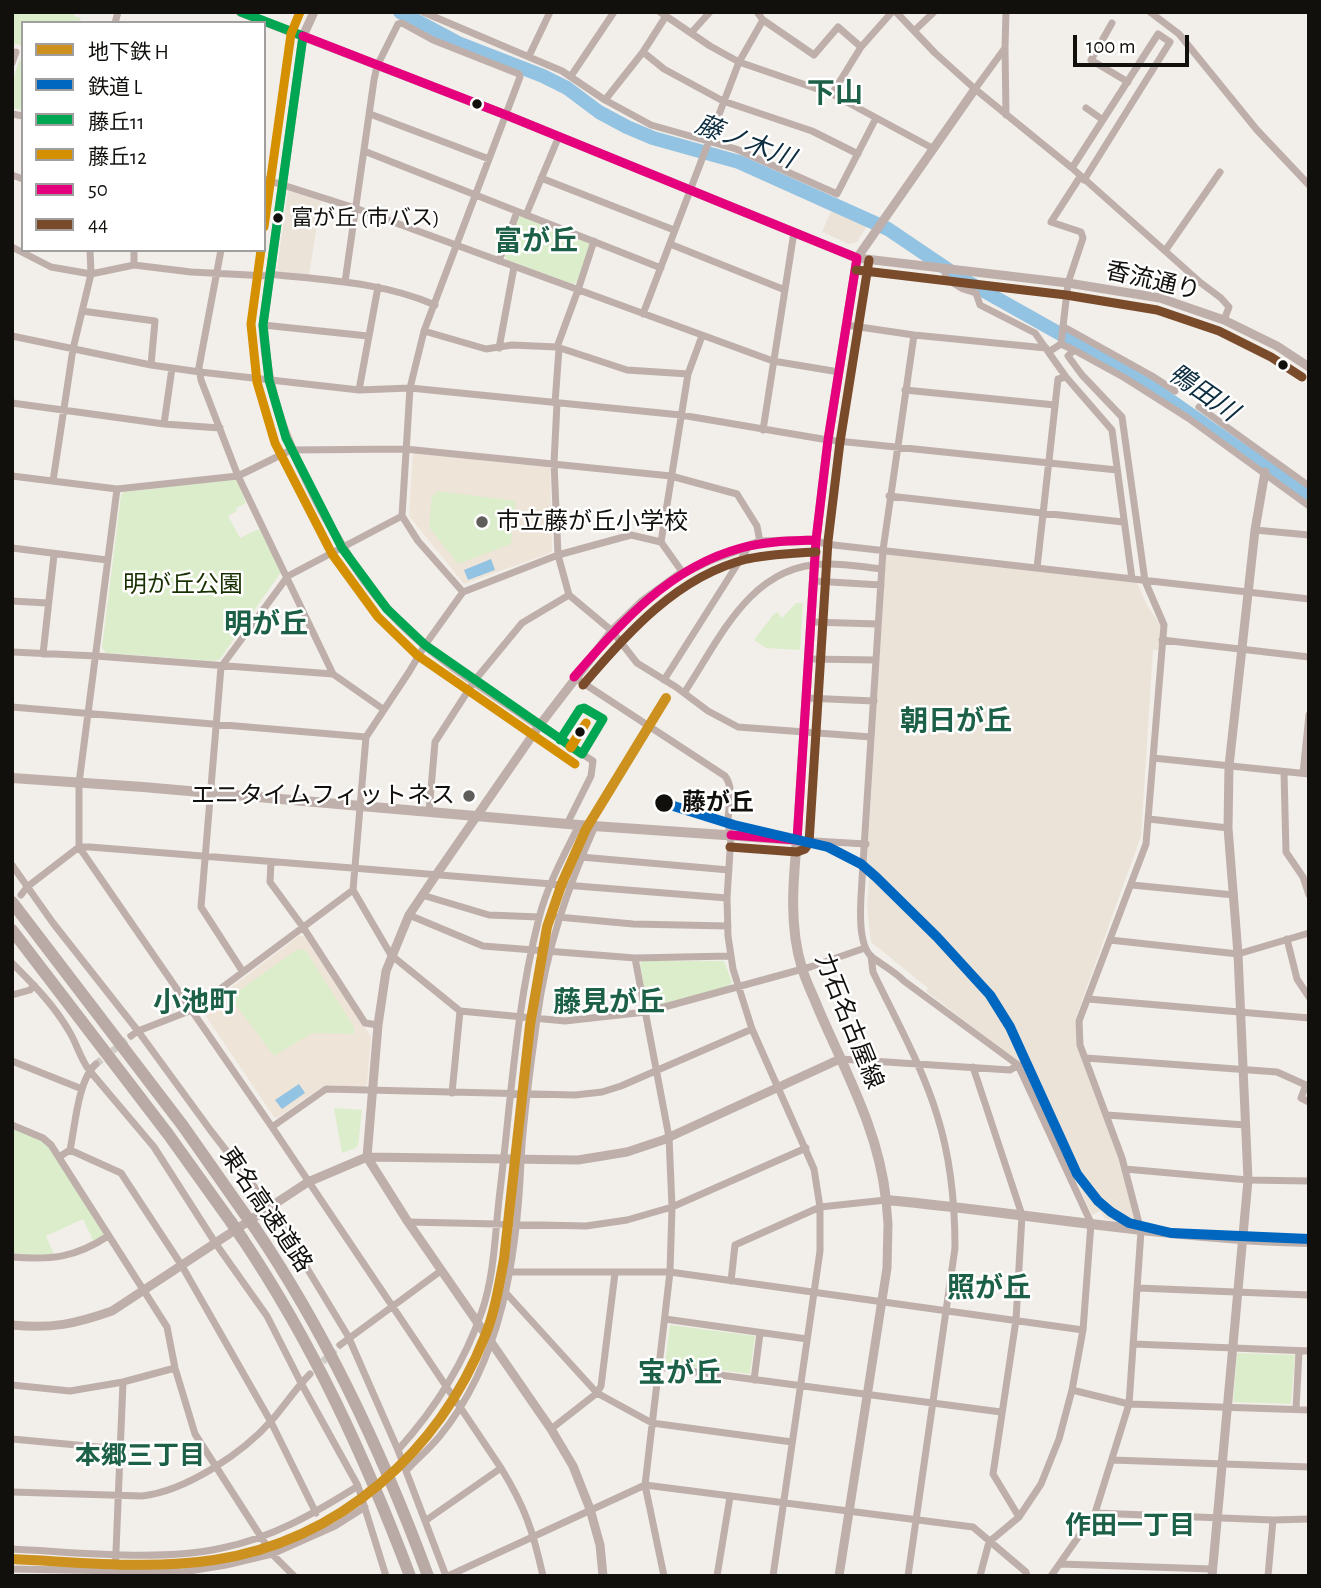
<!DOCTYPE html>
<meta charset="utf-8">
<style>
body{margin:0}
#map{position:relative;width:1321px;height:1588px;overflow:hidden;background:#f2eee9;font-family:"Alegreya Sans","Noto Sans JP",sans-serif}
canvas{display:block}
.frame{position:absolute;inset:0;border:14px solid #12100d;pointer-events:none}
.legend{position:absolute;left:21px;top:21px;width:245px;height:231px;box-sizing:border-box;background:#fff;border:2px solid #a09f9e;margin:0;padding:9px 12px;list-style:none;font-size:21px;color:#12100d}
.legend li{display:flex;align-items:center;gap:14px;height:35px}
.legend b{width:35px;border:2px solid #a09f9e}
.scale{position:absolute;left:1073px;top:35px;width:116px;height:32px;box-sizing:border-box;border:4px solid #12100d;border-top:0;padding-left:9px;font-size:21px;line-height:24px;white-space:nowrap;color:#12100d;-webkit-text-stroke:5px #fff;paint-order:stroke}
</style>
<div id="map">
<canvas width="1321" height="1588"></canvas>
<div class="frame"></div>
<ul class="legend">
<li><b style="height:9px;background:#cc911f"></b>地下鉄 H</li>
<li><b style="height:9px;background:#0067c0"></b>鉄道 L</li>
<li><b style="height:9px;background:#00a651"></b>藤丘11</li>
<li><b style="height:9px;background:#d59002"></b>藤丘12</li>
<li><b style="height:9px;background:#e5007d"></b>50</li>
<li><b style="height:9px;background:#7a4b2a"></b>44</li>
</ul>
<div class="scale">100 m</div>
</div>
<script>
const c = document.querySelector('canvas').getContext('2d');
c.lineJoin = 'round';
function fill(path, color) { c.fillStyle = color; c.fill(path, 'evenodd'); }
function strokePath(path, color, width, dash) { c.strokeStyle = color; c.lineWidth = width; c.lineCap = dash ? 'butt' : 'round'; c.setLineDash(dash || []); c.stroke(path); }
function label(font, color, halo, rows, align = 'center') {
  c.font = font + ' "Alegreya Sans","Noto Sans JP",sans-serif'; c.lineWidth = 5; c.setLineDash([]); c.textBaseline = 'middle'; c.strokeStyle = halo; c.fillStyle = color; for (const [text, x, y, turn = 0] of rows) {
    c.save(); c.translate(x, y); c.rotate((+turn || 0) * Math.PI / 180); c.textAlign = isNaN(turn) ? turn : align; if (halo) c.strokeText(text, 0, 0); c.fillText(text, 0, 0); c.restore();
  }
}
fill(new Path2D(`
 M288,190L321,200L309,275L280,272L277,269Z
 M833,207L868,224L857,242L849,244L822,232Z
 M886,553L1137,583L1148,607L1161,626L1158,650H1153L1141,836L1075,1020L1078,1046L1120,1158L1135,1220L1131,1224L1113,1222L1104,1218L1100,1211L1092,1215L1025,1067L926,991L928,988L871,942L867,907L870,865L867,863Z`), '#ebe3d8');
fill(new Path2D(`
 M413,453L547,465L550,469L552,550L550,553L464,584L409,516Z
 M299,936H304L371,1037L367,1084L364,1087L325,1085L277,1118L274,1117L203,1012V1009Z`), '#eee4d8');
fill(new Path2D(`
 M12,12H74V16L81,18L79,23H23V46L12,43Z
 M22,59H23V110L12,108V83L19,61Z
 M522,216L588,241L590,247L578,282L573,284L507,260L504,254L517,218Z
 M234,479L237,481L246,503L236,508L237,511L228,516L240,538L259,529L281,572L220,659L215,661L106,653L102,648L121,495L124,492Z
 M437,491L516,501L511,544L458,564L429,527L432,495H436Z
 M796,603H803L800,650L766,648L754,640L773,615L777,612L782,618Z
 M298,949L306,951L354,1027V1034L312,1033L274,1056L230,997Z
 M642,961H724L732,982L729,986L650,1007L647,1005L640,964Z
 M334,1108L362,1110L358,1145L356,1148L342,1153Z
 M12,1125L42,1138L107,1236L95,1244L83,1219L46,1236L55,1257H12Z
 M670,1325L755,1336L750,1374L665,1363Z
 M1237,1353L1295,1355L1291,1404L1233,1402Z`), '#dcedcb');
fill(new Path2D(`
 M491,559L495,570L468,580L464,570Z
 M299,1084L305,1093L282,1109L275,1100Z`), '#93c3e2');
strokePath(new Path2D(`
 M400,12L458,43L543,76L567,88L599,112L627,127L653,138L739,162L888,229L959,277L1135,376L1309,497`), '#93c3e2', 14);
strokePath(new Path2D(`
 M96,1064L131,1036
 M315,1369L340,1345`), '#d0cdc8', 7, [7, 3.5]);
strokePath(new Path2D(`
 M423,12L562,71L605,100L651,125L736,149L837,194L876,118
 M660,12L710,46L739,62L832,94L934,149
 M757,12L763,20L814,55L838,27L861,47
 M896,12L935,53L975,89L1072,168L1201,283L1221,298L1229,307L1224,320
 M1150,12L1179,34L1257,130L1309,185
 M115,23L118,12
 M1112,23L1091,60L1128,82
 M914,31L934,12
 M691,33L710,12
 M1005,48L1006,115
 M643,52L664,69L723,101L812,131L858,154
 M529,56L550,12
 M12,63L16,52
 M571,76L614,12
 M975,89L1005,48L1006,12
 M832,94L861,47L892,12
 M605,100L643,52L666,16
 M1086,108L1103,120
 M12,114L23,116
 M370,114L489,159
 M364,151L661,268
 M1072,168L1158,34L1170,42L1084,180
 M12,175L23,179
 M541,178L674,230
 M264,179L355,208L773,361L839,372
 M526,215L559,136
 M670,244L785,290
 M12,247L51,267L91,274L134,265L191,272L268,276
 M221,250L199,367L201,380L238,476L333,674
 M1165,251L1220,172
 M499,261L517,212
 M134,265V250
 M946,269L945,278L963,289L976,293L980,305L1035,333L1066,377L1112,430L1132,579
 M268,274C324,280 383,282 435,305
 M345,282L374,80L377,66L398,24L402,23L433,40L519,74L520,77L424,331L410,388L402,516L418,541L463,592
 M82,311L155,321L151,365
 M643,314L739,62L763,20
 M263,325L368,336
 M846,325L914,335L1046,348
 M1064,327L1152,376L1175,391
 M424,331L486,349L512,345L557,347L627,370L688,374
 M914,335L883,550L862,880C861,899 856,944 872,957C882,965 894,971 904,981L1018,1065L1091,1223L1083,1330L1072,1390L1059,1439L1041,1484L1019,1517L989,1542L980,1576
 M12,336L151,365L200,372L359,390L410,388L681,415L828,440L1117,470
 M557,347L578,290L594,241
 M499,348L514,267
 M1074,350L1125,378L1188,418L1309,506
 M1050,351L1061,344L1068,283L1083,238L1081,232L1051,222L1080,177
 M359,390L378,287
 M905,390L1055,405
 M12,403L164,424L220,428
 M555,403L559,349
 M557,403L554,463L558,555L569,595L612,631L637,663L676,687L708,711L738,727L871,737
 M1199,407L1309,486
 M164,424L172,368
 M763,430L794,232
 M12,476L117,489L238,476L291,450L405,449L671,476L737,494L757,526L760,542
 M53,481L73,349L91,274L90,250
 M117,489L79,783V847L272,1127L501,1468C525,1507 533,1531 543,1576
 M889,496L1123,522
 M1255,530L1309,535
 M816,540L825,544L1309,599
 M661,542L688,374L702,336
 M12,548L107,560
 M1037,568L1058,379L1066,377
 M683,573L661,542L631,535L558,555L463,592L425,645L409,672L366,737L353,890L391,955L460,1011L565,1021L646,1012L810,967L865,948
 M814,581L881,585
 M12,601L47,603
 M811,622L878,624
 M1162,640L1309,657
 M12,652L96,656L333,674L383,709
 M43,654L54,555
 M809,659L876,660
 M574,677L725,776C738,793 722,816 731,835L727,898L728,936L733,969L752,1029L814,1169L820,1207V1251L773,1576
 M664,680L749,546
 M684,693C719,641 749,566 823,564C842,563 863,567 882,569
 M806,698L874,701
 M12,707L366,737
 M539,726L593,761L591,776L567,824
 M1153,758L1309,774
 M1284,772L1286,852L1303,877L1309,895
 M1303,773L1309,715
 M429,812L435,742L475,680L522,623L569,595
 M1149,819L1228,828
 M797,840L866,844
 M581,857L729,870
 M271,862L270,882L303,927L365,1023L378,1025
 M12,865L53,923L138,1031L211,1131L270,1207L348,1336L398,1450L446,1576
 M1132,885L1234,895
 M21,895L27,887L79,847H90L727,898
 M422,895L489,915L539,917
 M409,915L483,946L635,958L730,956
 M558,917L633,924L728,926
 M1287,939L1297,979L1309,997
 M1110,940L1238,954L1309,933
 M871,956L873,972C895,1018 922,1066 937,1115C951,1159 955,1203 955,1248L908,1576
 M635,958L669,1137L672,1207L670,1272L645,1485L664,1576
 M12,963C33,984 54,1005 69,1031C77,1044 80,1058 89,1070L154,1147L216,1244L267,1316L301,1383L358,1486L386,1576
 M243,972L201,907L221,667L288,576L402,516
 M12,995L30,990L34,985
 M1088,999L1309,1018
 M131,1036L138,1031L192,1010L353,890
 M1086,1058L1277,1072L1306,1085L1301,1098L1309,1102
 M840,1059L1010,1070L1018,1065
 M12,1061L82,1089
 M973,1067L1022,1215L1016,1320L993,1474L1019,1517
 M452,1093L460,1011
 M1107,1115L1245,1125
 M12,1125L43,1138L51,1145L167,1327L175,1368L195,1434L272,1554L294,1576
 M272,1127L326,1089L575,1095L602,1092L621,1086L752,1029
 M70,1150L121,1173L182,1266L271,1422L316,1513
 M59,1157L70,1150C75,1127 78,1079 96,1064
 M1125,1169L1248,1180L1309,1181
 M408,1222L586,1226L627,1220L672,1207L806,1148
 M12,1257C51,1260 75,1258 108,1236
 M510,1272H670L1083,1330
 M731,1281L735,1245L820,1207L886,1200
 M1138,1288L1309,1295
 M506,1293L597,1393L652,1423L792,1442
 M665,1319L807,1339
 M1133,1344L1309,1351
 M340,1345L442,1270
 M659,1367L1001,1412
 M754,1380L760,1333
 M12,1385L70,1391L123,1382L175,1368
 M1072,1390L1129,1404L1309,1410
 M1296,1409L1299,1351
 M551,1429L597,1393L601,1386L615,1273
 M12,1439L120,1449
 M398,1450C435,1409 464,1364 482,1311C495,1273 495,1230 500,1191C511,1100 516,1007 539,918C547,886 564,855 579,825
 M1112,1460L1309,1467
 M406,1471C416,1460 429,1449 439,1437C502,1361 517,1256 521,1161C523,1116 531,1064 537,1019C546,950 567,889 595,826
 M12,1492L142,1496C186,1491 243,1453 272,1420C285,1405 296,1388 310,1374
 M1095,1513L1273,1520L1309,1519
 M425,1521L501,1468
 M12,1549C76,1552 160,1562 222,1548C272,1538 315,1513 358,1486
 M1060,1564L1212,1569
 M12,1569L183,1572L226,1565L272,1554L335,1526L365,1507
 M115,1575L123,1382
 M448,1576L645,1485L973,1527L1026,1572L1027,1576
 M717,1576L730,1497
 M1051,1576L1095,1513L1129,1404L1141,1231L1122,1158L1080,1045L1079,1021L1146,844L1164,625L1145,581L1122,417L1082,375L1068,356L1074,350L1061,344
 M1268,1576L1273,1520`), '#bfafab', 7);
strokePath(new Path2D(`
 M240,12L506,115L857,258L1068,283L1160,298L1224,320L1277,346L1309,367
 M314,12L303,36L263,325C267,399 288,446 322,511C347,557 374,600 413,635C451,669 497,696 539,726
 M797,840L816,540L828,440L857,258L975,89
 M12,1325C52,1329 75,1324 112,1311L308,1182L367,1157L578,1160L627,1152L663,1140L840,1059
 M603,1576L600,1545L590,1509L573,1466L551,1429L408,1222L367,1157L378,1025L386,971L409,915L436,875L539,726L612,631L642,602L679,575L712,559L760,542L816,540
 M839,1576L887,1268L888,1224L886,1200
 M1212,1576L1248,1180L1238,954L1228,828L1229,766L1255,530L1265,472`), '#bfafab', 9);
strokePath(new Path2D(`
 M12,778L143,787L579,825L797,840C793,882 789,927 802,968C806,982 813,995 818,1008C845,1071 879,1131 886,1200C1027,1213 1167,1239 1309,1242`), '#bfb0ab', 10);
strokePath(new Path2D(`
 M12,902L183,1126L244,1213
 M12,930L168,1134L231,1222
 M255,1228C328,1336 383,1454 428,1576
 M242,1238C313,1344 365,1457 410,1576`), '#b9aaa5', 12);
strokePath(new Path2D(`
 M244,1213L255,1228
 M231,1222L242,1238`), '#b9aaa5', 12);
strokePath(new Path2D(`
 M241,12L303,36
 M303,36L263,325L269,380L286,438L342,548L387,609L425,645L582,754
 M560,740L580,709L584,708L603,719L582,754`), '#00a651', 9);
strokePath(new Path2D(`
 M264,227L291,34L300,12
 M261,250L251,324L257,382L275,443L332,554L378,617L417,655L575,764
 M570,747L586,723L571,748`), '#d59002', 9);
strokePath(new Path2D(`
 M303,36L506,115L857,258
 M574,677C620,623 670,567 741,548C766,541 791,541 816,540
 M731,835L797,840L816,540L828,440L857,258`), '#e5007d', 9);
strokePath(new Path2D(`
 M856,270L1066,295L1157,310L1219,331L1271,357L1302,377
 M583,685C627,633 678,576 747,559C770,554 793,553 816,552
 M730,847L797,852L805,849L809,843L828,541L840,442L869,260`), '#7a4b2a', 9);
strokePath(new Path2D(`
 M664,803L734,825L828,847L861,864L876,877L937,937L990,995L1010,1027L1077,1174L1098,1201L1111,1212L1129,1223L1171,1233L1309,1239`), '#0067c0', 10);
strokePath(new Path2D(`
 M12,1559C79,1562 148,1570 214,1560C339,1541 439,1452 485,1336C495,1312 499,1285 504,1259L530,1025L547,927L562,883L586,829L666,698`), '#cc911f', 10);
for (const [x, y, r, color] of [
 [477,104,6,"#12100d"],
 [278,218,6,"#12100d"],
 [1283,365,6,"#12100d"],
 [482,522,7,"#605e5a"],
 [580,732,6,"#12100d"],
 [469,796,7,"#605e5a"],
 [664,803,10,"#12100d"]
]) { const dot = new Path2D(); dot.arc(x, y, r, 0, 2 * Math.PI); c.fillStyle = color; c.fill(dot); strokePath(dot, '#fff', 2.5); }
label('22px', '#12100d', '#fff', [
 ["富が丘 (市バス)",291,218]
], 'left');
label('24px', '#12100d', '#fff', [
 ["香流通り",1153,281,13],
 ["力石名古屋線",849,1021,68],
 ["東名高速道路",266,1210,56]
]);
label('24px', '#12100d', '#fff', [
 ["市立藤が丘小学校",496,522],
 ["エニタイムフィットネス",455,796,"right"]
], 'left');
label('24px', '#193102', '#fff', [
 ["明が丘公園",183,585]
]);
label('bold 24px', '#12100d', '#fff', [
 ["藤が丘",682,803]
], 'left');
label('italic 26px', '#0d2d40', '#fff', [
 ["藤ノ木川",745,142,21],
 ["鴨田川",1203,393,35]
]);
label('bold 26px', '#1c6047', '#fff', [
 ["本郷三丁目",140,1456],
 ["作田一丁目",1130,1526]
]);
label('bold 28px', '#1c6047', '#fff', [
 ["下山",835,94],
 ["富が丘",536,242],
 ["明が丘",266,625],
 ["朝日が丘",956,722],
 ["小池町",195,1003],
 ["藤見が丘",609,1003],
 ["照が丘",989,1289],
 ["宝が丘",680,1374]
]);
</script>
